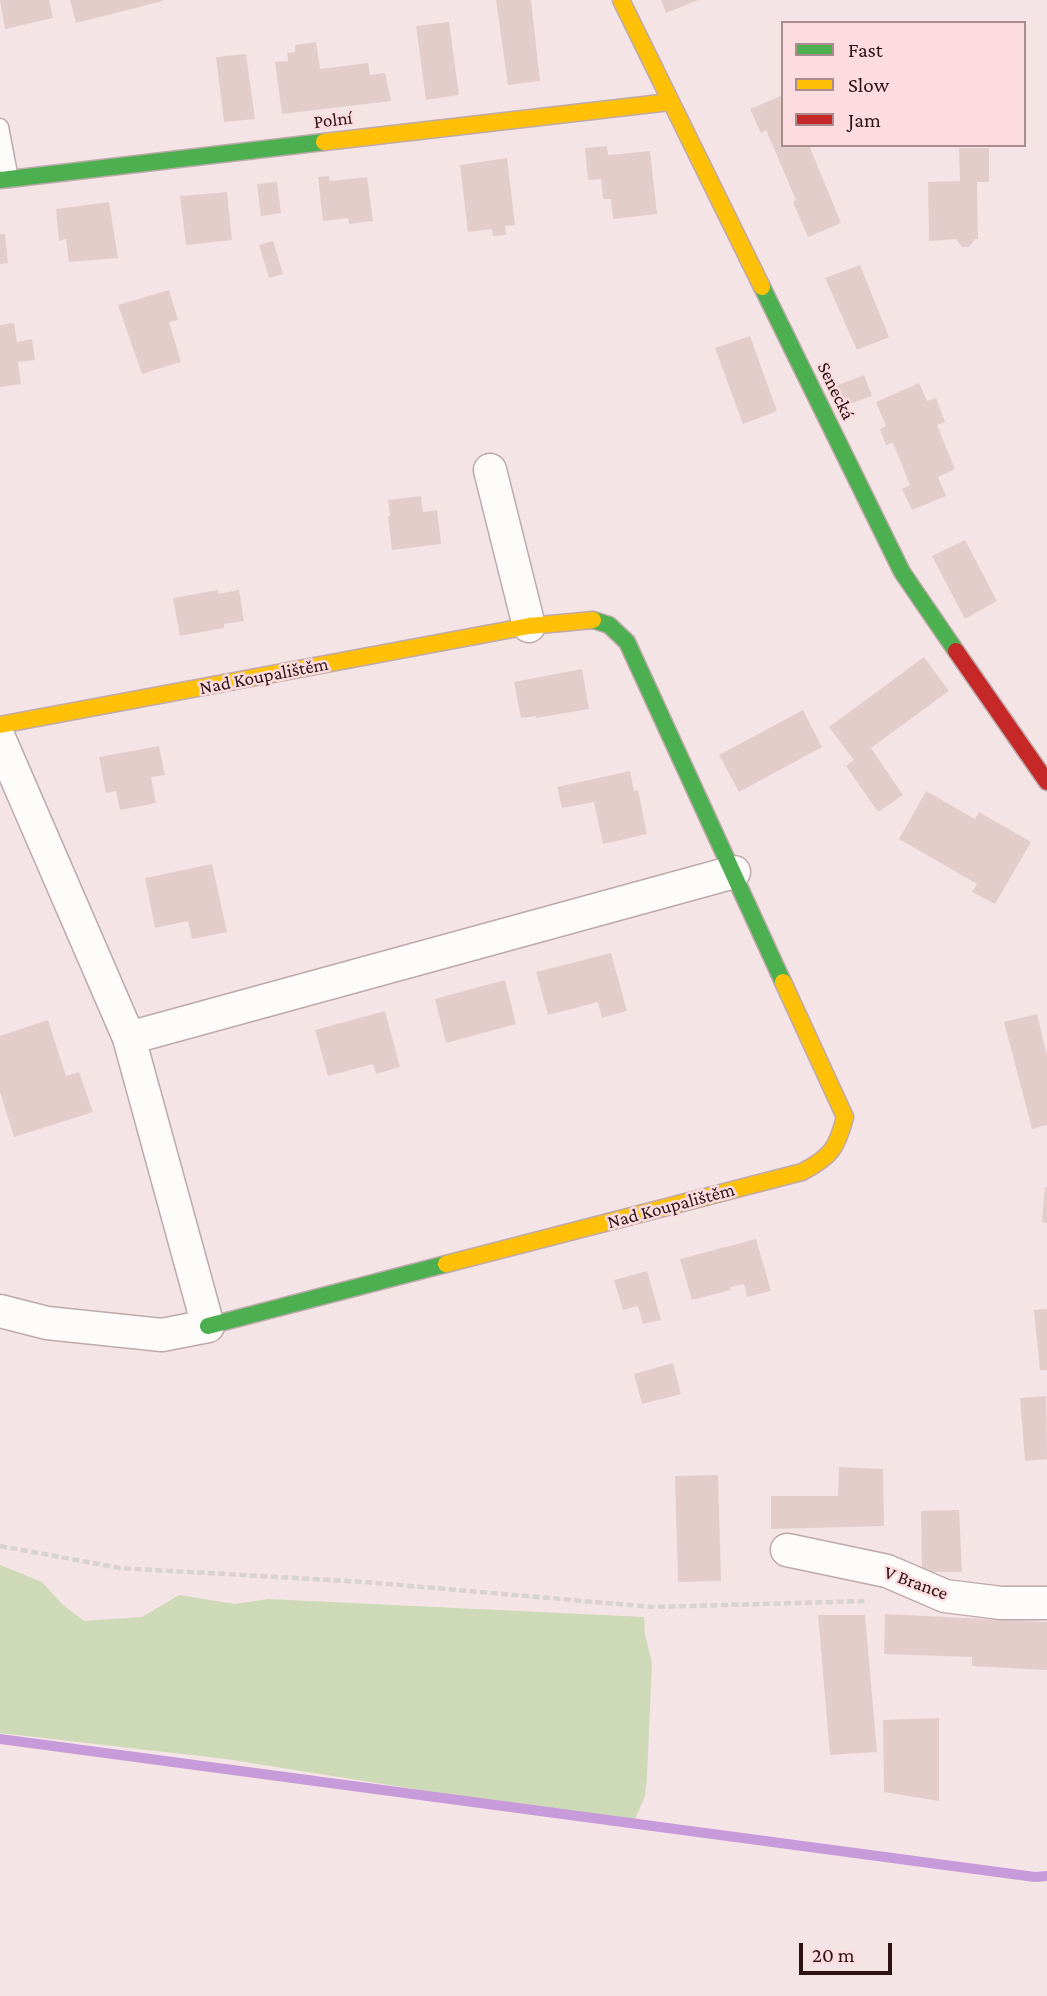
<!DOCTYPE html>
<meta charset="utf-8">
<style>
body{margin:0}
#map{position:relative;width:1047px;height:1996px;overflow:hidden;background:#f5e4e5;font-family:"Crimson Pro",serif}
canvas{display:block}
.legend{position:absolute;left:781px;top:21px;width:245px;height:126px;box-sizing:border-box;background:#fddcdf;border:2px solid #aa8b8e;margin:0;padding:9px 12px;list-style:none;font-size:21px;color:#2d1115}
.legend li{display:flex;align-items:center;gap:14px;height:35px}
.legend b{width:35px;border:2px solid #aa8b8e}
.scale{position:absolute;left:799px;top:1943px;width:93px;height:32px;box-sizing:border-box;border:4px solid #2d1115;border-top:0;padding-left:9px;font-size:21px;line-height:24px;white-space:nowrap;color:#2d1115;-webkit-text-stroke:5px #fddcdf;paint-order:stroke}
</style>
<div id="map">
<canvas width="1047" height="1996"></canvas>
<ul class="legend">
<li><b style="height:9px;background:#4caf50"></b>Fast</li>
<li><b style="height:9px;background:#ffc107"></b>Slow</li>
<li><b style="height:9px;background:#c62828"></b>Jam</li>
</ul>
<div class="scale">20 m</div>
</div>
<script>
const c = document.querySelector('canvas').getContext('2d');
c.lineJoin = 'round';
function fill(path, color) { c.fillStyle = color; c.fill(path, 'evenodd'); }
function strokePath(path, color, width, dash) { c.strokeStyle = color; c.lineWidth = width; c.lineCap = dash ? 'butt' : 'round'; c.setLineDash(dash || []); c.stroke(path); }
function label(font, color, halo, rows, align = 'center') {
  c.font = font + ' "Crimson Pro",serif'; c.lineWidth = 5; c.setLineDash([]); c.textBaseline = 'middle'; c.strokeStyle = halo; c.fillStyle = color; for (const [text, x, y, turn = 0] of rows) {
    c.save(); c.translate(x, y); c.rotate((+turn || 0) * Math.PI / 180); c.textAlign = isNaN(turn) ? turn : align; if (halo) c.strokeText(text, 0, 0); c.fillText(text, 0, 0); c.restore();
  }
}
fill(new Path2D(`
 M0,1565L42,1582L62,1604L84,1621L142,1617L179,1595L235,1604L268,1599L644,1617L645,1635L652,1662L647,1777L645,1796L633,1824L226,1759L0,1733Z`), '#ced9b7');
strokePath(new Path2D(`
 M0,1739L1035,1877L1047,1876`), '#c79ada', 10);
fill(new Path2D(`
 M0,0H49L53,18L5,29Z
 M70,0H163V1L76,23Z
 M496,0H531L540,81L508,85Z
 M661,0H698L666,13Z
 M449,22L459,95L426,100L416,26Z
 M316,42L320,69L368,63L370,75L385,73L391,101L282,114L275,62L288,61L287,53L295,52V45Z
 M246,54L255,119L224,122L216,57Z
 M783,95V145H809L841,223L808,237L793,202L796,200L766,130L761,133L750,109Z
 M607,146L608,155L650,151L657,214L613,219L611,199H603L601,179L588,180L585,148Z
 M959,148H989V182H977L978,239H975L969,247H962L956,239L929,241L928,182L960,181Z
 M507,158L515,225L505,226L506,235L493,236L492,229L468,232L460,165Z
 M329,176L330,181L367,177L373,221L349,224L348,218L323,221L318,177Z
 M277,182L281,213L261,216L257,184Z
 M227,192L232,240L186,245L180,196Z
 M109,202L118,258L69,262L66,239L59,241L56,209Z
 M0,234H5L8,263L0,264Z
 M273,241L283,274L269,278L259,245Z
 M860,265L889,337L857,350L825,278Z
 M169,290L178,320L169,322L181,362L142,374L118,305Z
 M14,323L17,342L32,339L35,360L18,362L21,384L0,387V325Z
 M750,336L777,411L743,424L715,348Z
 M864,375L872,396L842,407L833,387Z
 M919,383L927,401L936,398L945,422L937,425L955,469L938,477L946,496L912,510L902,489L910,485L893,443L886,445L880,429L886,426L876,402Z
 M421,496L423,512L437,510L441,544L392,550L388,516H390L388,500Z
 M965,540L997,601L965,619L932,556Z
 M218,590V594L239,590L244,621L224,624V628L180,636L173,598Z
 M924,657L949,691L871,748L903,795L878,812L846,766L854,760L829,727Z
 M582,669L589,709L536,718V716L521,718L514,682Z
 M803,710L822,747L739,792L719,755Z
 M159,746L165,775L151,777L156,803L120,810L116,791L106,793L99,757Z
 M630,771L634,791L638,790L647,834L603,844L594,802L562,808L557,787Z
 M926,791L975,819L979,812L1031,842L995,904L972,892L977,884L899,839Z
 M212,864L227,932L192,939L188,921L155,928L145,878Z
 M611,953L627,1011L602,1018L598,1002L548,1015L536,972Z
 M505,980L516,1024L446,1043L435,999Z
 M385,1011L400,1067L376,1074L373,1064L328,1076L315,1030Z
 M1037,1014L1047,1056V1125L1032,1129L1004,1022Z
 M48,1020L66,1076L79,1072L93,1112L14,1137L0,1092V1036Z
 M1045,1187H1047V1223L1042,1222Z
 M756,1239L771,1291L747,1297L744,1284L730,1287L731,1290L692,1300L680,1259Z
 M647,1271L661,1320L643,1324L638,1306L623,1310L614,1280Z
 M1047,1309V1370H1040L1034,1310Z
 M673,1363L681,1394L642,1404L634,1374Z
 M1046,1396L1047,1459L1025,1461L1020,1398Z
 M839,1467L883,1469L884,1526L771,1529V1496H838Z
 M718,1475L721,1581L678,1582L675,1476Z
 M959,1510L962,1572H922L921,1511Z
 M885,1614L1047,1622V1670L972,1666V1657L884,1654Z
 M818,1615H865L877,1752L830,1755Z
 M939,1718V1801L884,1792L883,1720Z`), '#e3cdcb');
const lane = new Path2D(`
 M0,127L10,179`);
const street = new Path2D(`
 M490,470L529,626
 M0,740L129,1038L208,1326L162,1335L47,1323L0,1311
 M129,1038L734,872
 M787,1550L887,1571L945,1596L1001,1603H1047`);
const fast = new Path2D(`
 M0,180L324,142
 M762,287L902,572L956,651
 M593,620L609,625L627,642L783,982
 M208,1326L446,1264`);
const slow = new Path2D(`
 M621,0L762,287
 M324,142L670,102
 M0,725L529,626L593,620
 M446,1264L802,1172C831,1157 837,1148 845,1117L783,982`);
const jam = new Path2D(`
 M956,651L1047,782`);
strokePath(lane, '#bea9ab', 19);
strokePath(street, '#bea9ab', 35);
strokePath(fast, '#bea9ab', 19);
strokePath(slow, '#bea9ab', 19);
strokePath(jam, '#bea9ab', 19);
strokePath(new Path2D(`
 M0,1546L120,1568L365,1582L653,1607L867,1601`), '#d9d2d3', 4.5, [7, 3.5]);
strokePath(lane, '#fefbfb', 16);
strokePath(street, '#fefbfb', 32);
strokePath(fast, '#4caf50', 16);
strokePath(slow, '#ffc107', 16);
strokePath(jam, '#c62828', 16);
label('19px', '#2d1115', '#fddcdf', [
 ["Polní",333,120,-7],
 ["Senecká",836,391,64],
 ["Nad Koupalištěm",264,676,-11],
 ["Nad Koupalištěm",671,1206,-15],
 ["V Brance",916,1583,20]
]);
</script>
